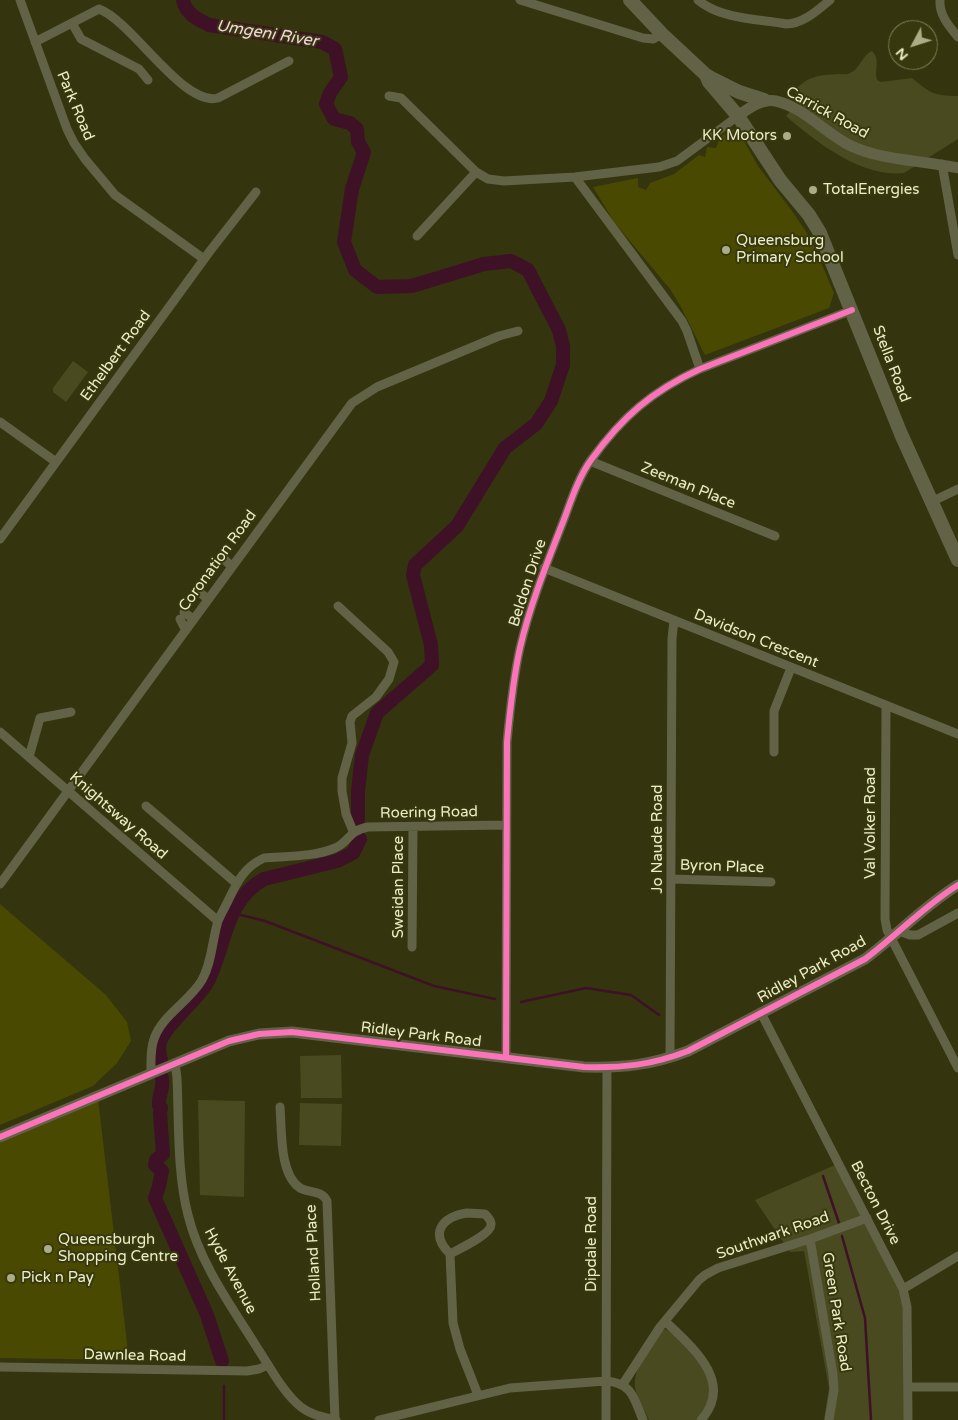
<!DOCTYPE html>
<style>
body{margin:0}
#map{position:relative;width:958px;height:1420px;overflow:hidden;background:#34340f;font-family:"Varela Round",sans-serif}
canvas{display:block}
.north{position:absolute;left:888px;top:20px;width:50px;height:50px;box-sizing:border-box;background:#37380e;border:1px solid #7f8158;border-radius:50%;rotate:230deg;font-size:14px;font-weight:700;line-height:20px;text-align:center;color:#eceec8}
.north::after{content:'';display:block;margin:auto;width:18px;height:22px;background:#acad87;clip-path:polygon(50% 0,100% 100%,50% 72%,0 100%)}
</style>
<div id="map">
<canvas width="958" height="1420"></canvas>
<div class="north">N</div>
</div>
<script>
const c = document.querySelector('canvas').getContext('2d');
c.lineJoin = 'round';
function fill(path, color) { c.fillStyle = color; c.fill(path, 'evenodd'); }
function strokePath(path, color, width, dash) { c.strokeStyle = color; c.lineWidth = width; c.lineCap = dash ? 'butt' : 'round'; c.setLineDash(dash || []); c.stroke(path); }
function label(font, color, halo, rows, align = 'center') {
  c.font = font + ' "Varela Round",sans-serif'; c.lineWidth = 4; c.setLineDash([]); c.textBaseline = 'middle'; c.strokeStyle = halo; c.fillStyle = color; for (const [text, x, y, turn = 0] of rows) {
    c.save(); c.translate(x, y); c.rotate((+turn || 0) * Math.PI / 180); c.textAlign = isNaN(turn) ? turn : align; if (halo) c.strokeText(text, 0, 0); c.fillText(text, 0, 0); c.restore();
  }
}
fill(new Path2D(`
 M733,129L739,132L758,166L792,211L811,239L834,293L829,308L705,355L681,307L670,289L614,222L593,187L638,178V187L646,190L650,183L674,174L699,155L705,157L707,147L716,148L720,137Z
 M0,904L106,995L127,1022L131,1041L117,1063L93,1086L0,1125Z
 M98,1099L129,1360L0,1358V1140Z`), '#494902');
fill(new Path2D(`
 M872,51C881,60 874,69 877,80L881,82L912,78C930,93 934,96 958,96V139L904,173C862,178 816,142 786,116L791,110L803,102L797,99L795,91C806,76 821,75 838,74C841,74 847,75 850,73C860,69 862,55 872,51Z
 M73,361L88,372L66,402L53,392V388Z
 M341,1055L342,1098H301L300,1056Z
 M198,1100L245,1101L244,1197L200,1195Z
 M300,1103L342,1104L341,1146L299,1145Z
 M835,1165L895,1278L903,1301L904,1420H824L829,1388L804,1251L790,1252L755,1200Z
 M665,1329C675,1333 681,1341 688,1349C710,1376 721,1389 696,1420H649C644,1410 637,1398 635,1387C633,1366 652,1346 662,1330Z`), '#494a20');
strokePath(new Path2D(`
 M233,913L265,921L434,986L495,999
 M521,1002L586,988L631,995L659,1015
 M823,1176L839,1223
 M842,1236L865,1318L871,1420
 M224,1420V1386`), '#3e1127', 2.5);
strokePath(new Path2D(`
 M183,0C186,14 197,19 209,25L322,42L335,49L341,77L330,93L326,104L334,119L350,123L357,129L358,142L364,152L352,189L344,242L355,270L377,287L412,286L484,264L511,261L528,270L559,330L563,346V365L551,401L536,424L505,448L457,526L415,565L413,575L431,645L432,665L377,713L362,755L358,791V820
 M161,1061C160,1057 159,1051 159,1046C161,1029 196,1001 207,983C226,947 224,901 264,879L337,861L353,853L360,839
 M162,1078C164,1091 158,1094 159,1105L161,1108L160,1113L163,1154L156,1160L155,1165L162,1171L159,1186L155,1198L207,1315L222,1361`), '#3e1127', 14);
strokePath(new Path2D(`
 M20,0L67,129L74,143L85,159L115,195L204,259
 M520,0L643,38L653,39L662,34
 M698,0C720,19 758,19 786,24C803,24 818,10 830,0
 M940,0C939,15 949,26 958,37
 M72,23L81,39L139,69L148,80
 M35,42L99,9C132,21 183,107 218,98L289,61
 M389,96L401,98L476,172L488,179L504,181L575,177L659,167L677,161L738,116
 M942,164L958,255
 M575,177L682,321L687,331L700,369
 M417,236L476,172
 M0,422L56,462
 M590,461L775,536
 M931,502L958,489
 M0,539L210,251L256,192
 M222,557L231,566
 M544,568L958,734
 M199,592L208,599
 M338,606L388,652L394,662L389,679L376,697L352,716L350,722L352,743L342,778V791L346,814L353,831
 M184,612L193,619
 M180,619L185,629
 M886,705L885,919L887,930L958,1068
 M0,732L218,921
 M774,752V711L791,668
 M29,757L40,718L71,712
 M146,806L236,883
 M671,879L771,882
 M0,884L352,403L377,387L499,336L518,331
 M899,931L910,935H918L958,913
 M412,947L413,828
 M761,1013L903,1289L907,1307L908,1420
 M506,1057L507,742C510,710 513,679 520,648C530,605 547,563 563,522C571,501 578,478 591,460C622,417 652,391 700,369L852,310
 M670,1058L672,639L674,620
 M175,1063L177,1078C179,1122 177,1173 188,1215C200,1264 232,1307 258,1349C270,1367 284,1394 301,1407C311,1415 324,1417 336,1420
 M151,1073C151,1062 150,1050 154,1039C162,1015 189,1002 202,980C212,962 212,941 218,921C221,914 225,907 228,901C237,882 244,867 264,858C287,856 314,857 335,848C350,842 347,831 368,827L506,825
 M280,1107C282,1130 279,1174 300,1188C309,1193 322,1190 327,1201L335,1420
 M467,1213L485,1214C488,1217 491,1220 491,1224C492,1234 459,1249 450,1254C429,1233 442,1217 467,1213Z
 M810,1239L833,1374L834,1390L829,1420
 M450,1254L453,1323L460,1349L478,1395
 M903,1289L958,1256
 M665,1321C692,1347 735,1382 701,1420
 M0,1367L247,1371L259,1369L268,1365
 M623,1384L660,1327L699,1280L705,1275L718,1268L810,1239L867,1218
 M908,1387H958
 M379,1420L510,1388L606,1381C633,1383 634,1399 643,1420
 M606,1420L607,1068`), '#626246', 9);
strokePath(new Path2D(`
 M738,116C749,108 762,98 776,101C803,107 824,132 849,145C882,161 922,160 958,168
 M0,1137L229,1041L259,1034L292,1032L584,1067C623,1068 652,1065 688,1051L865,959C897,935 924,906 958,885`), '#626246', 11);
strokePath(new Path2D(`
 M630,0L662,34L706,75L713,79
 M706,75L709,82L738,116L780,180L809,215L820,233L901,434L958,560
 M713,79L739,92L764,100`), '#626246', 14);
strokePath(new Path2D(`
 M506,1057L507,742C510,710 513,679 520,648C530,605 547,563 563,522C571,501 578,478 591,460C622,417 652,391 700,369L852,310
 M0,1137L229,1041L259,1034L292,1032L584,1067C623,1068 652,1065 688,1051L865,959C897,935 924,906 958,885`), '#fb73b8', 6);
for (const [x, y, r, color] of [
 [787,136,5,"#acad87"],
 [813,190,5,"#acad87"],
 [726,250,5,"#acad87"],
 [48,1249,5,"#acad87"],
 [11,1278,5,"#acad87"]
]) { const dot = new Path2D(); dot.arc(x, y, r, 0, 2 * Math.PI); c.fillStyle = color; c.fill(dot); strokePath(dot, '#37380e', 2); }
label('15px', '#eceec8', '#37380e', [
 ["Park Road",75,106,67],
 ["Carrick Road",827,113,29],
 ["Ethelbert Road",116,356,-54],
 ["Stella Road",891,364,69],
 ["Zeeman Place",688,486,22],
 ["Coronation Road",218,561,-54],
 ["Beldon Drive",528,583,-72],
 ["Davidson Crescent",756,639,22],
 ["Roering Road",429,813,-1],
 ["Knightsway Road",118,816,41],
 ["Val Volker Road",871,823,-90],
 ["Jo Naude Road",658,839,-90],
 ["Byron Place",722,867,2],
 ["Sweidan Place",399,887,-90],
 ["Ridley Park Road",812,970,-29],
 ["Ridley Park Road",421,1035,7],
 ["Becton Drive",875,1203,63],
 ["Southwark Road",773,1236,-19],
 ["Dipdale Road",592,1244,-90],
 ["Holland Place",314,1253,-93],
 ["Hyde Avenue",230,1271,62],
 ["Green Park Road",836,1312,81],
 ["Dawnlea Road",135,1356,1]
]);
label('15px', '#eceec8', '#37380e', [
 ["KK Motors",777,136,"right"],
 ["TotalEnergies",823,190],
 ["Queensburg",736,241],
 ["Primary School",736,258],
 ["Queensburgh",58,1240],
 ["Shopping Centre",58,1257],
 ["Pick n Pay",21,1278]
], 'left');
label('italic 16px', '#f8d3e3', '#37380e', [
 ["Umgeni River",267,34,9]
]);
</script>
